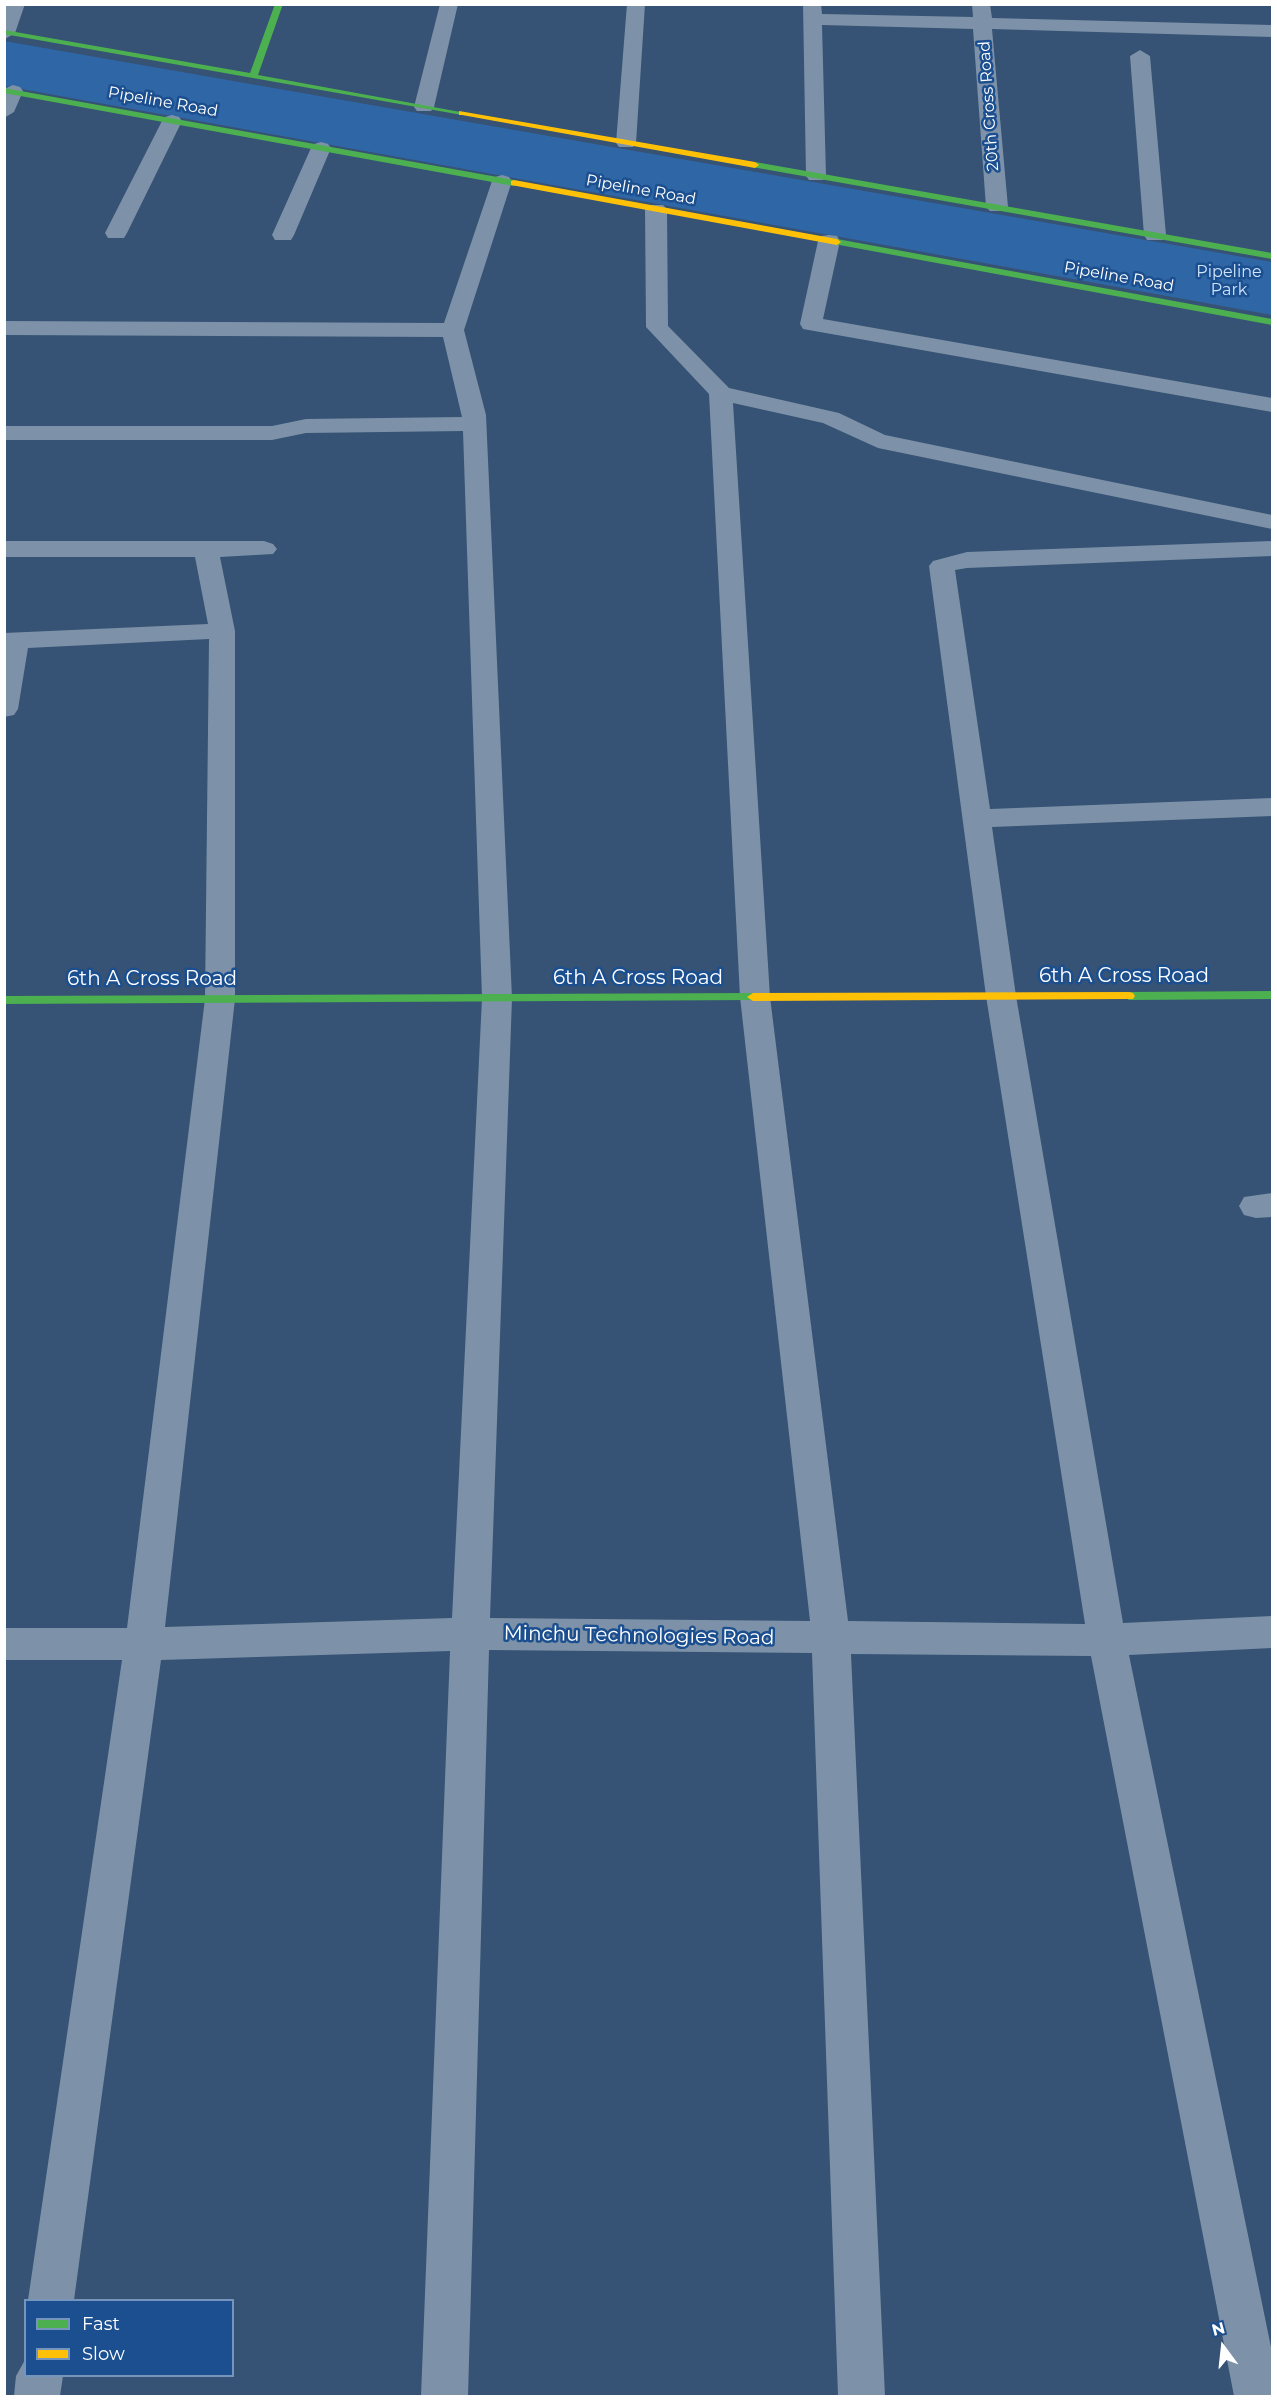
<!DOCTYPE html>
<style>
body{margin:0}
#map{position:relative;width:1277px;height:2401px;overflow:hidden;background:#365274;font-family:Montserrat,sans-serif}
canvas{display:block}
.frame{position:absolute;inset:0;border:6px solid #fff;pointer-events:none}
.legend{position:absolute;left:24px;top:2299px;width:210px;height:78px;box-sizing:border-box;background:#1b4f8f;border:2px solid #7695bc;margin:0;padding:8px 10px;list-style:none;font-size:18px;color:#fff}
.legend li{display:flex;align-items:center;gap:12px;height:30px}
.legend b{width:30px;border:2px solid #7695bc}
.north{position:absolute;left:1193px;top:2317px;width:60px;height:60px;-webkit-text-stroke:4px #1b4f8f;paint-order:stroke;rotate:345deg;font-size:16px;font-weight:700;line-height:24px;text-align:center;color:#fff}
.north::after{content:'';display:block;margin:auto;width:21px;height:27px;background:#fff;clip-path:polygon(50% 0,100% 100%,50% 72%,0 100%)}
</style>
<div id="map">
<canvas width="1277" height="2401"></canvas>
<div class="frame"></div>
<ul class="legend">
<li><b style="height:8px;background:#4caf50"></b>Fast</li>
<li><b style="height:8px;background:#ffc107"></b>Slow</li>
</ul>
<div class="north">N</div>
</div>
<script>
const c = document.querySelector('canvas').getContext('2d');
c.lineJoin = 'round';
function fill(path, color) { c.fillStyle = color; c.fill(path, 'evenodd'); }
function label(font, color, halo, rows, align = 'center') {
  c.font = font + ' Montserrat,sans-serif'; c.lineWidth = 5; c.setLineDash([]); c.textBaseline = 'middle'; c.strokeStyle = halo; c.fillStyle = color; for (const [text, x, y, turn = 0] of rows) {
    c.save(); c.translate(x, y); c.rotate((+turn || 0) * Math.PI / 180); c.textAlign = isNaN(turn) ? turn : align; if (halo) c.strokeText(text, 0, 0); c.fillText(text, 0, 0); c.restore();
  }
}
fill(new Path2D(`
 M4,41L1272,262V315L5,86Z`), '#2f66a5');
fill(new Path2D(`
 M6,4H25L15,33L5,39Z
 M440,4H458L434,107L431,111H417L414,107Z
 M627,4H645L636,143L633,147H619L616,143Z
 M803,4H821L822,14L973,17L972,4H990L992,18L1272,25V37L992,29L1008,207L1004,211H990L986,207L973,29L822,25L826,176L823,180H809L806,176Z
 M1140,50L1150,56L1166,235L1163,240H1147L1144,235L1130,56Z
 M13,85L20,87L23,91L14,112L4,118V89Z
 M172,115L179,117L182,121L127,233L124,238H108L105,233L162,121L165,117Z
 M321,142L328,144L331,148L294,235L291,240H275L272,235L311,148L314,144Z
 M502,175L509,177L512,181L464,330L486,415L512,998L490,1618L810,1621L740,997L709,394L646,327L645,209L649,205H663L667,209L668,326L729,388L839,413L885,435L1272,515V529L878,448L823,423L733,403L770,997L848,1621L1085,1624L986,996L929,566L933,561L967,552L1272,541V556L967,568L955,570L990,809L1272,798V816L992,827L1016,996L1123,1623L1272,1616V1648L1129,1655L1272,2352V2396H1234L1091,1656L851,1654L885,2396H838L812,1653L489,1650L468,2396H421L450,1651L161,1660L74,2300H28L122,1660H4V1628H127L205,999L209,639L28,648L18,709L14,715L4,717V633L208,624L195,557H4V541H264L273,544L277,549L273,554L220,557L235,631V999L165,1627L452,1618L482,998L463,431L306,433L272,440H4V426H272L306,419L462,417L443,337L4,335V321L444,323L492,181L495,177Z
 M829,235L837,236L840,241L823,319L1272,398V412L803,329L800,324L818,241L821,236Z
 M1272,1193V1217L1256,1218L1244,1215L1239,1206L1244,1197Z
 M26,2358V2376H63L60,2396H14L16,2376Z`), '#7d92a8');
fill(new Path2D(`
 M275,4H283L258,75L466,113L462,115L4,34V30L250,73Z
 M4,88L514,180L518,183L514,186L4,93Z
 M755,162L1272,253V259L752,167V163Z
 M837,239L1272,319V325L834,244L833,242Z
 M1272,991V999L1129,1000L1123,996L1129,992Z
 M753,993L759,997L757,1000L4,1004V996Z`), '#4caf50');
fill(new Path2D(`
 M459,111L755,162L759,165L755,168L462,115H459Z
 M514,180L837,239L841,242L837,245L511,185V181Z
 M1129,992L1133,993L1135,996L1133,999L753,1001L747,997L753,993Z`), '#ffc107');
label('16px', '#fff', '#1b4f8f', [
 ["Pipeline Road",163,102,10],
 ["20th Cross Road",989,106,-94],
 ["Pipeline Road",641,190,10],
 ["Pipeline Road",1119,277,10]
]);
label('16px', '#cfe3fa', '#1b4f8f', [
 ["Pipeline",1229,272],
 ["Park",1229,290]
]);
label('20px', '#fff', '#1b4f8f', [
 ["6th A Cross Road",1124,976],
 ["6th A Cross Road",638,978],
 ["6th A Cross Road",152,979],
 ["Minchu Technologies Road",639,1636,1]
]);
</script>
